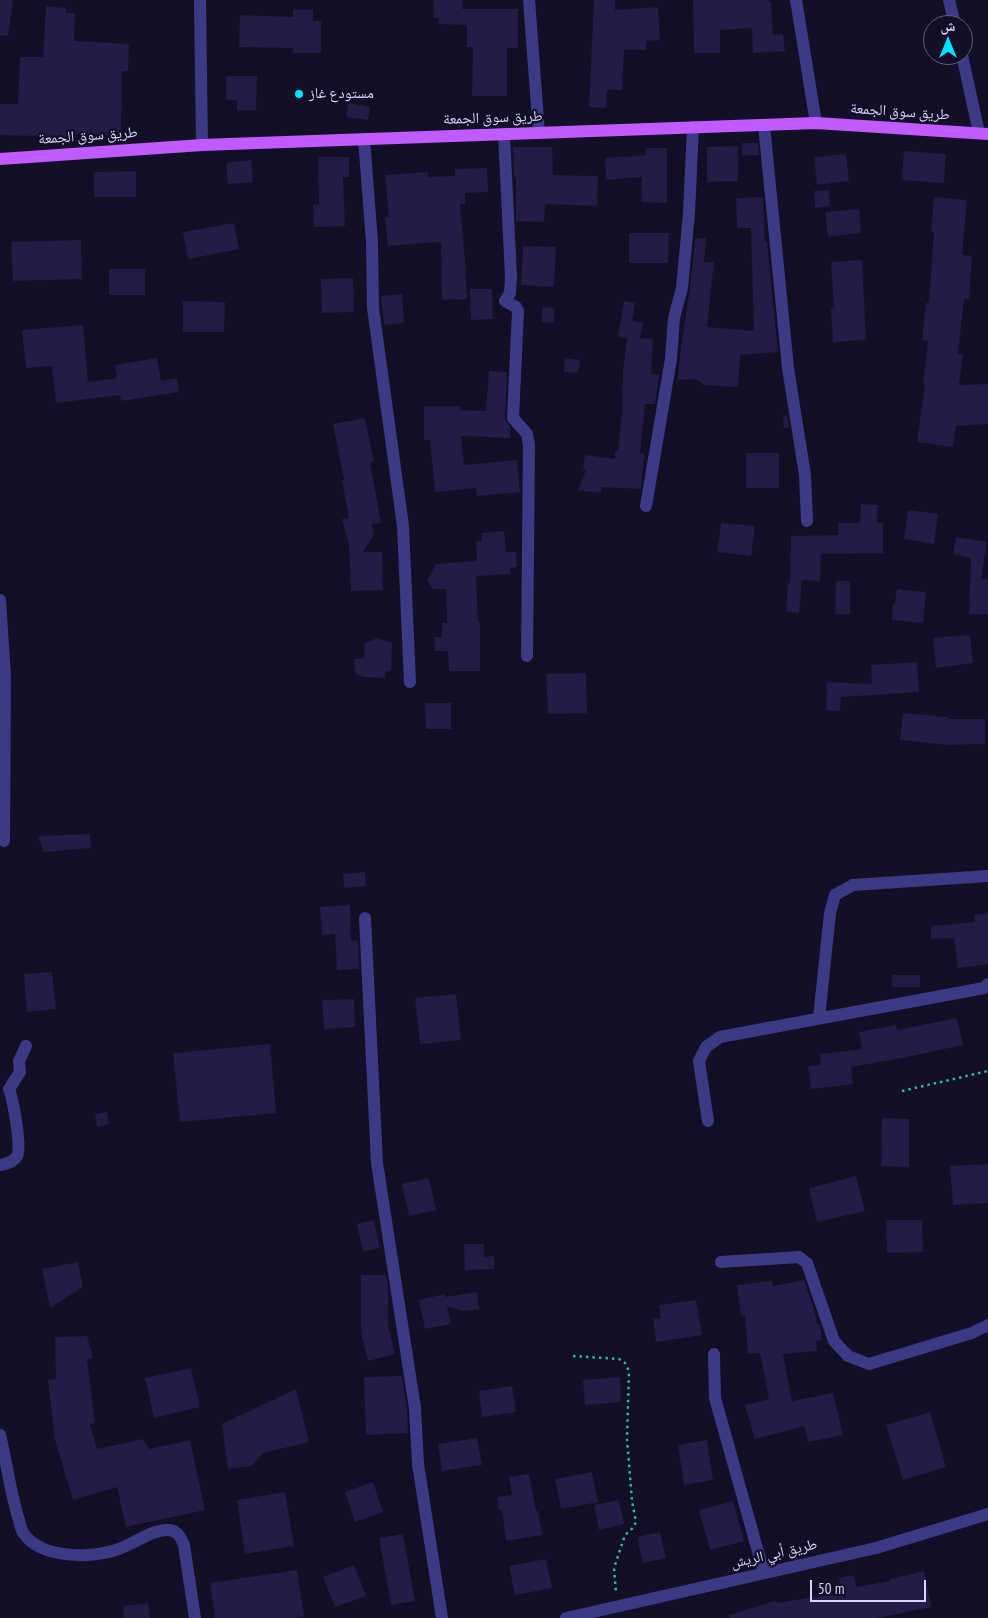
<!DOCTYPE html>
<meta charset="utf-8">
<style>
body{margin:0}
#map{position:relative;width:988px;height:1618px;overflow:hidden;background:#130f26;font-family:"PT Sans Narrow","Noto Naskh Arabic",sans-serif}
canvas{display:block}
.north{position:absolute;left:923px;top:15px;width:50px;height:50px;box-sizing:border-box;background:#130f26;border:1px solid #625e7d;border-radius:50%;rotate:0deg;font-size:14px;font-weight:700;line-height:20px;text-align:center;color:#d9d4ff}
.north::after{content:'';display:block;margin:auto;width:18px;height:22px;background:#00e5ff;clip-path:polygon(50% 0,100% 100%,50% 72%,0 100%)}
.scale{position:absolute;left:810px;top:1580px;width:116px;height:22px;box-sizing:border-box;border:2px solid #d9d4ff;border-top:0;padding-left:6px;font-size:15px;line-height:18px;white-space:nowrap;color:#d9d4ff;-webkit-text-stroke:4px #130f26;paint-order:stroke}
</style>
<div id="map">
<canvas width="988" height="1618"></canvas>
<div class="north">ش</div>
<div class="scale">50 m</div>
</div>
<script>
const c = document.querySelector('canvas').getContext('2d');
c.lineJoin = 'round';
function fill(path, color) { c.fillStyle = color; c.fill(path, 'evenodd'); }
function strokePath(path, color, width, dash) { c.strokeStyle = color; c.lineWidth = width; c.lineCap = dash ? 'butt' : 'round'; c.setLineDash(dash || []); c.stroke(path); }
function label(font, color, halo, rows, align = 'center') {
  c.font = font + ' "PT Sans Narrow","Noto Naskh Arabic",sans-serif'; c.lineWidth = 4.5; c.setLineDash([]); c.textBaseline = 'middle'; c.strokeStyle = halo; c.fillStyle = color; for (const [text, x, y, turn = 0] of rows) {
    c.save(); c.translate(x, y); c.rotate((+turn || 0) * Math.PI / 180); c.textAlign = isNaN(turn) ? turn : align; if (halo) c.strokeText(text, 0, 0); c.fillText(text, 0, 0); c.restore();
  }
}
fill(new Path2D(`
 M0,0H13L8,36L0,35Z
 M434,0H463L462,9H518V48H507V96H472L473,47H467V25L438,24L439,18H433Z
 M594,0H615V10L658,7L660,40L646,41V50H624L622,90H607L606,108L589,107Z
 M693,0H767L771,3L773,35L783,34L785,51L753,53L752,28L720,30V53H694Z
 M46,6L66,8V13H75L74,41L129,44L128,71H122L121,135L76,134V137L0,135V104H18L20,57H43Z
 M293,10H313V21H321V53H293V48L239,47L240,15L293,17Z
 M226,76H257L256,110H237V100H226Z
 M348,103L370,107L368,120L346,117Z
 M742,143H758L759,155L742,156Z
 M738,146V181L707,182V147Z
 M513,147H552L553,175L598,176L597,206L545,204L544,222L516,221V177H514Z
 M646,148H667V203L641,202L642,177L606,180L605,158L646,155Z
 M904,151L946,154L944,183L902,180Z
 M846,154L849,181L817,185L814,157Z
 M318,157H349V177H343L345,226L314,227L313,205L319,204Z
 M251,160L253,182L228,184L226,163Z
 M487,168L488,192L465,193V204H460L465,261L467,299L442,300L441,242L388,246L385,217H389L385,175L428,172V177L455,176V169Z
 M136,171V197H94V172Z
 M829,190L830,206L815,208L814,191Z
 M763,197L765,242H767L778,352L740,355L738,387L704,385L698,380L678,379L681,347L690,289L695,238H706L704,262H714L707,327L754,331L751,228H737L736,198Z
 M934,197L967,200L962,255L972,256L969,299H964L958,354H963L959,385L988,384V424L956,426L953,447L917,442L925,385H923L928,341L922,340L926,303H929L934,232L931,231Z
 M859,209L861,233L828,237L825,212Z
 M234,223L239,249L188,259L183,232Z
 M629,233H669L668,263H629Z
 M81,240L82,279L13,281L11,242Z
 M523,246L556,247L554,287L521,285Z
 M862,260L866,340L833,342L831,308H834L831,262Z
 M109,269H145V295H109Z
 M353,278L354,312L322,313L321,279Z
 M470,289H492L493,319L471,320Z
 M402,294L404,323L384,325L381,296Z
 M183,301L225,302L224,332H183Z
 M624,301L635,303L632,321L643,323L640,338L653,339L651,374L659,375L655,404H645L640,453H644L641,489L601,487V493L578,490L586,470H583L585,455L615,459V451H618L623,403H622L623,373L627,338L618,337Z
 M542,307L554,308V323L542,322Z
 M83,325L88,382L117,378L115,365L157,358L161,381L177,378L179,392L121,401L120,395L56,403L52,366L26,368L22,330Z
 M565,358L580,360L578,373L564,372Z
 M489,371L507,372L505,418L510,427V438L461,436L464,465L517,460L520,492L477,496L476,488L435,492L430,440H424V406H460V410L486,411Z
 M787,415L789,427L784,428L783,416Z
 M365,418L374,462H370L381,523L372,524L374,535L363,552H382L383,590L351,591L349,544L342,519L349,518L342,480H344L333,424Z
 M746,453H779V488H746Z
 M861,504L878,505L877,523H883V553L821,554L820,581L802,580L799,613L786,612L788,583H790L791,536L838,535V523H860Z
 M908,510L938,514L934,544L904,539Z
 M721,523L755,526L751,556L717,552Z
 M504,531L506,552H516L517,567L510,568V574L476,576L478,623H480V671H449L448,651H435L434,637H442V623H447L446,589H433L427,580L436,564L477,561L476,542L482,541V533Z
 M956,537L987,542L981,579H988V614H969L971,558L953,554Z
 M836,581H850V614H835Z
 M897,589L926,592L923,623L892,620L893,604H895Z
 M970,635L973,663L936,668L933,638Z
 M377,638L392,643L391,670L385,672V678L363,677L355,673L354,659L365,658L364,644Z
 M917,662L919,692L841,697L840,711L826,710L827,682L872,684L871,665Z
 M586,673L587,713L548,714L546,674Z
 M425,703H451V729H426Z
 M903,713L948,717V719H985V744L947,745L900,740Z
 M90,834L91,848L44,852L38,836Z
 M365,872L366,886L344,888L343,874Z
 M350,905L351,941L358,940L359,969L337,970L335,934L322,935L320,907Z
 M988,913V964L958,968L954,938L931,939V926L975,922L974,915Z
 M52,972L56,1009L27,1012L24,974Z
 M892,975H920V987H892Z
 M456,994L461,1040L420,1044L415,998Z
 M354,999L355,1027L324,1029L322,1000Z
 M957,1018L963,1045L902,1058L851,1067L853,1084L811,1089L808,1066L821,1065L820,1054L862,1049L859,1032L896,1025L897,1030Z
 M270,1044L276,1113L180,1122L173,1053Z
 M107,1112L109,1124L97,1127L95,1114Z
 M882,1118L909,1119V1167L881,1166Z
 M988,1164V1203L953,1205L950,1166Z
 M856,1176L865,1211L817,1222L809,1188Z
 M429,1178L436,1210L409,1216L402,1184Z
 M374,1220L380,1248L363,1252L357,1224Z
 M886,1220H922L923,1252L887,1253Z
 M464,1244H484V1257L494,1256V1269L465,1270Z
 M78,1262L83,1287L50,1308L42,1269Z
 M361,1275H386L388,1287V1326L395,1354L368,1361L361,1332Z
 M804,1280L814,1309L817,1324H820V1326L822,1340L816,1341L817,1351L783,1354L792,1401L833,1393L843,1435L808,1442L805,1426L755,1439L745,1405L769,1399L760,1353L748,1354L745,1315L741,1316L737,1285L772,1281L773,1286Z
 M477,1292L479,1309L463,1311L447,1306L451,1324L425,1329L419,1300L445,1294V1297Z
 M696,1300L702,1335L656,1342L653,1319L661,1318L659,1305Z
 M87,1336L93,1358L87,1359L95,1423L90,1424L97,1449L143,1439L149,1449L190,1440L205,1510L126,1527L117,1487L73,1500L55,1440L48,1380L56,1379L55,1337Z
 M191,1368L200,1407L154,1418L145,1378Z
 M402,1376L407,1409L408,1433L366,1435L364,1377Z
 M620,1377L621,1402L585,1405L583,1380Z
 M512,1386L516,1412L482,1417L479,1391Z
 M296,1389L309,1442L263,1453L252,1466L228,1469L222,1424Z
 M930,1412L946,1467L903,1480L886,1425Z
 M477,1438L482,1465L442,1471L438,1444Z
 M707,1440L713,1480L684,1485L678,1445Z
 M592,1472L598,1502L561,1509L555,1479Z
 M529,1474L536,1511H538L542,1535L506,1541L502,1509L499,1510L497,1497L512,1495L509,1477Z
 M373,1482L383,1512L355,1522L345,1492Z
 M285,1492L294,1546L245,1554L237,1500Z
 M619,1500L624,1524L599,1530L594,1505Z
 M733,1501L744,1541L710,1550L699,1510Z
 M660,1532L666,1558L643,1563L637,1537Z
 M403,1534L415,1601L391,1605L379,1538Z
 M546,1559L552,1588L515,1595L509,1566Z
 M354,1565L366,1596L335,1607L323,1577Z
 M297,1570L304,1616L294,1618H215L210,1583Z
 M924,1571L931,1607L877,1618H729V1615L775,1601L776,1603L842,1593L839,1578L854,1575L856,1587L890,1581V1579Z
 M148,1603L150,1618H124L123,1606Z`), '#241b47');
strokePath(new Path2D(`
 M902,1091L988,1071
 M573,1356L619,1359L625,1363L629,1371L627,1439L632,1501L636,1522L633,1528L625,1535L614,1568L616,1593`), '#2fb8b0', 2.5, [2.5, 4]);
strokePath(new Path2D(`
 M200,0L202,145
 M529,0L539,133
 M796,0L816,123
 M949,0L955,25
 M962,55L979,133
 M764,125L788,368L805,475L807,521
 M504,134L511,277L510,293L505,301L516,307L518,311L513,418L527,434L529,445L527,656
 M364,139L372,242L373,308L403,526L410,682
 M646,506L671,359L674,318L682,288L689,213L693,127
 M0,600L5,677L4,841
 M365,918L377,1163L415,1408L418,1464L442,1618
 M819,1018L830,913L835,895L853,885L988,876
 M708,1121L699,1061L706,1047L720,1037L984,988L988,984
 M0,1165C6,1164 14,1162 17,1156C22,1147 13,1100 9,1089L20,1072L19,1061L26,1046
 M721,1262L799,1257L807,1263L834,1341L848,1356L869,1364L972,1333L988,1325
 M714,1354L715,1398L764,1573
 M0,1435C7,1463 10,1492 19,1520C20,1524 21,1530 24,1534C42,1559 90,1558 116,1550C133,1545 151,1529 169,1530C178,1531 181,1538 184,1545L195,1618
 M566,1618L876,1548L988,1514`), '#3d3a85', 12);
strokePath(new Path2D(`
 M0,159L202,145L816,123L988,134`), '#c25bff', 12);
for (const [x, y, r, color] of [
 [299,94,5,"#00e5ff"]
]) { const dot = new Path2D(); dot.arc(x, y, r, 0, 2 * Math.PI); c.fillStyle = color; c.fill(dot); strokePath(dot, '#130f26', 2); }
label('15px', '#d9d4ff', '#130f26', [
 ["مستودع غاز",309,94]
], 'left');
label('15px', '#d9d4ff', '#130f26', [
 ["طريق سوق الجمعة",900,112,4],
 ["طريق سوق الجمعة",493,118,-2],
 ["طريق سوق الجمعة",88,136,-4],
 ["طريق أبي الريش",774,1554,-13]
]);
</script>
